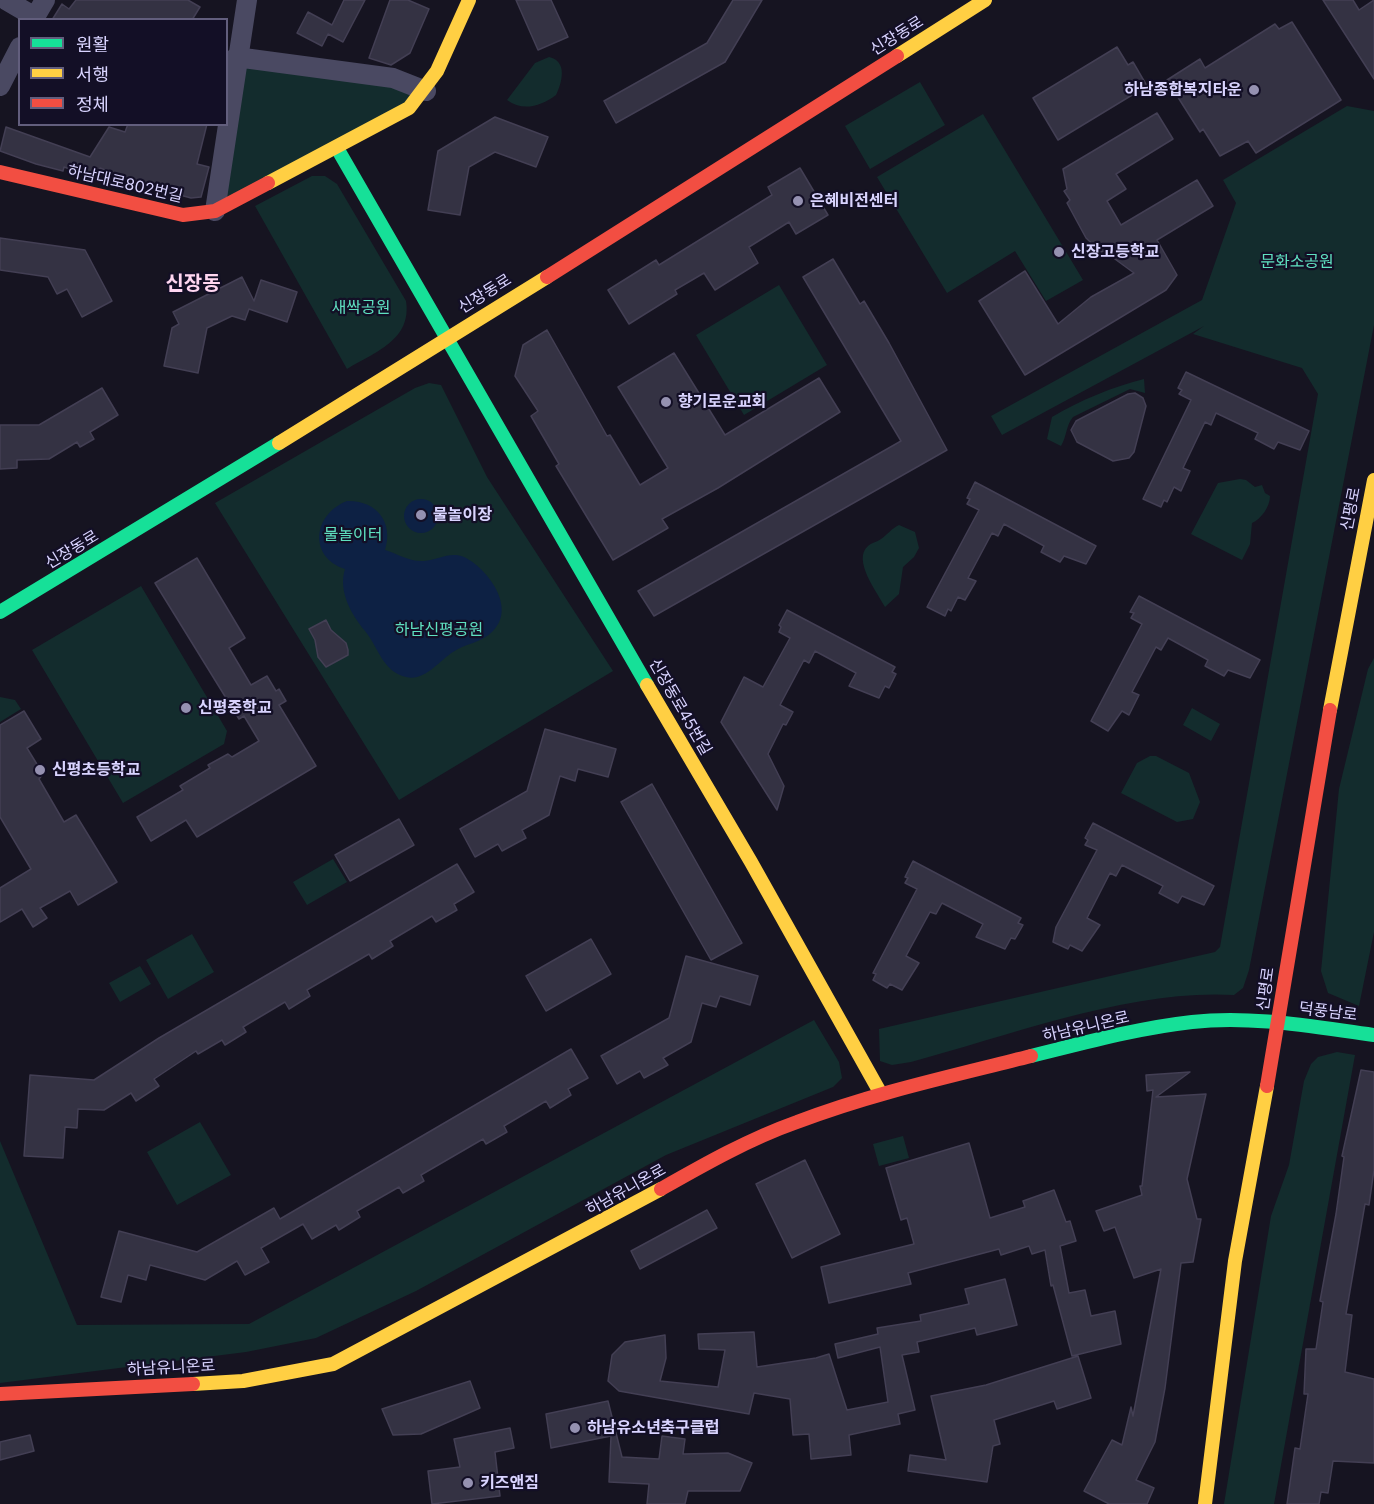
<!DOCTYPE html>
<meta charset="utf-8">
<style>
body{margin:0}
#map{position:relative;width:1374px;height:1504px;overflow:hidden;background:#161421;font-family:Inter,"Noto Sans KR",sans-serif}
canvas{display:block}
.legend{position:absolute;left:18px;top:18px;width:210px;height:108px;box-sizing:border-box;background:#130f26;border:2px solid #625e7d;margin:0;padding:8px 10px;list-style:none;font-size:18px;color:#d9d4ff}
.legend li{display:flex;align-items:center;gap:12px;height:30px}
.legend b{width:30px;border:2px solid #625e7d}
</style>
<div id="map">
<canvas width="1374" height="1504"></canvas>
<ul class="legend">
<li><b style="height:8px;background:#16e098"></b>원활</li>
<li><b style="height:8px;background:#ffcf43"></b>서행</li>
<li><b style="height:8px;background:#f24e42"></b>정체</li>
</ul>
</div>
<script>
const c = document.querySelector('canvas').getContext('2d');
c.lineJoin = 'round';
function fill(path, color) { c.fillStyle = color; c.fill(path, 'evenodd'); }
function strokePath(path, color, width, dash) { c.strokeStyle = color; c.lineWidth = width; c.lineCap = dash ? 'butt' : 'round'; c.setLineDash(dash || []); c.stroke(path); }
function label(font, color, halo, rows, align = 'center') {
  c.font = font + ' Inter,"Noto Sans KR",sans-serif'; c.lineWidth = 4.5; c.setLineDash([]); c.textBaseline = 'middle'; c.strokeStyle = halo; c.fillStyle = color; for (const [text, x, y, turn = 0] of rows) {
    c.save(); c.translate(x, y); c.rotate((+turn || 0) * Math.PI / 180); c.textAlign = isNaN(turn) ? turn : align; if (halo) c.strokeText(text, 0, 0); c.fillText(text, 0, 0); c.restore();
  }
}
fill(new Path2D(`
 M236,57L426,91L215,211Z
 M549,57C568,61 562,83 556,95C541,106 523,112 507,100L535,63Z
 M920,82L945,125L870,169L845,126Z
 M1347,106L1374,111V325L1249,970L1243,988L1234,995C1131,989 1011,1035 911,1062L892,1065L880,1061L879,1029L1215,952L1220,947L1318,394L1302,368L1193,334L1204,326L1002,435L991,416L1202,300L1236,203L1223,180Z
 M983,114L1083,280L1046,301L1015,251L947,293L877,177Z
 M312,176H325L337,184L406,301C412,340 375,352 347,369L255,206Z
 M779,285L827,365L744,415L696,335Z
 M1144,379L1145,393L1130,389L1073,417C1066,425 1067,436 1061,446L1047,439L1052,417C1081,400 1112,387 1144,379Z
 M429,383L441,385L487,477L613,671L399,800L215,503L415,388Z
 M1240,479L1246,480L1255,487L1262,485L1265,493L1270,496C1270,507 1261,519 1252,523L1250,544L1242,560L1191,534L1218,483Z
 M899,525L915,532L919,548L914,557L903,567L899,594L885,607C877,592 852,560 868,546C871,543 877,542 881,539C888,534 891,529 899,525Z
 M141,586L227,731L224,744L123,803L32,650Z
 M1374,658V932L1359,1006L1328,993L1321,971L1339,789L1368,669Z
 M0,697L15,700L21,709L0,722Z
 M1192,708L1220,724L1211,741L1183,725Z
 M1150,756H1156L1189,773L1200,802L1193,819L1177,822L1121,793L1137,763Z
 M333,859L347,882L307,905L293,882Z
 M192,934L214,972L168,999L146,960Z
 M140,966L151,984L120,1002L109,983Z
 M814,1020L839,1062L842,1078L833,1087L666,1155L416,1291L316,1338L246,1352L0,1383V1141L77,1325L249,1324Z
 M1337,1052L1355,1055L1274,1504H1224L1271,1216L1289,1165L1304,1081L1311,1064L1318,1057Z
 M200,1122L231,1175L177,1205L147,1152Z
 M903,1136L909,1158L879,1166L873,1144Z`), '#132c2d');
fill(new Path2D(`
 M404 516a17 17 0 1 1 34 0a17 17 0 1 1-34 0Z
 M347,501C376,500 394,522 385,550C398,554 410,562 424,561C438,560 450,551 464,557C487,568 517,607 493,631C482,643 466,643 453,652C439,661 424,682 406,677C382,671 379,648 365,631C351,614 338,591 345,569C308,557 313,514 347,501Z`), '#0d2144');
const building = new Path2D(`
 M76,0H188L200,7L192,20H52L62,4L69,9Z
 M344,0H365L343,42L328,34L322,46L297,33L308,12L332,25Z
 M390,0H408L429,9L410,53L391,65L369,58Z
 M516,0H551L568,37L538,50Z
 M733,0H762L725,62L616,123L604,101L707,43Z
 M1323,0H1353L1359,10L1374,0V79Z
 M1292,22L1341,100L1256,153L1248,141L1220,156L1203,129L1200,132L1167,80L1200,59L1205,68L1275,24L1279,29Z
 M1117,47L1128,65L1133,62L1147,86L1058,140L1033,98Z
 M1157,113L1173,139L1116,174L1126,189L1107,201L1121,225L1197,180L1213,206L1157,240L1177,275L1166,290L1025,375L979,301L1025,271L1058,324L1091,297L1134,273L1104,251L1101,252L1086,238L1067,203L1070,200L1064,191L1067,189L1063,169Z
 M495,117L548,137L536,167L495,152L469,167L460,215L428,210L438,151Z
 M128,124H207L197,164L209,167L201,197L191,198L139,184L100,168L96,178L64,167L63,171L36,164L0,151L6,127L90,157L109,127L125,132Z
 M800,168L828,215L796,234L789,222L749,247L758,263L715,290L704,273L675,290L677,294L629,324L608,290L656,260L659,265L772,195L768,187Z
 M0,238L85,250L112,301L82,317L67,289L57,294L48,277L0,270Z
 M833,259L860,304L864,301L889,343L947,450L654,616L638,591L901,441L803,277Z
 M242,277L254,301L261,280L297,292L287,322L249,309L245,320L232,316L207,328L198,373L164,366L172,328L179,324L173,312Z
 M547,330L607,436L610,435L640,485L668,468L618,387L674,353L725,435L819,378L840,412L718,488L662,519L668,528L613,560L556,466L559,464L531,416L538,411L515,376L523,345Z
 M1186,372L1309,431L1300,450L1278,442L1274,449L1255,439L1258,433L1216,413L1211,425L1205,422L1183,468L1190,471L1181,491L1174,487L1167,502L1164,500L1161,507L1143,499L1191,400L1179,394L1182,390L1178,388Z
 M102,388L118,415L90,432L94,439L80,447L77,442L49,459L17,460V468L0,469V425H39Z
 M1135,393L1143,398L1146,406L1134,452L1129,458L1113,461L1077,442L1071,430L1076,421L1128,394Z
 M975,482L1096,546L1086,564L1064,556L1060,562L1041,552L1044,546L1004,524L998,536L992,533L968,578L976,581L965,600L958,597L951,611L948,609L945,616L927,607L979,510L967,504L970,499L967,498Z
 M197,558L245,638L229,648L251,685L267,676L276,691L279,689L286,701L279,705L316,766L197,837L186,820L151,841L137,817L183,790L180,786L210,768L208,765L228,754L232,757L259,741L244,716L239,719L155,583Z
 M1139,596L1260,660L1250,678L1228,670L1224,676L1205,666L1208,660L1168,638L1161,650L1156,647L1132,692L1139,695L1129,715L1122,711L1108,731L1091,721L1142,624L1131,618L1134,613L1130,612Z
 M787,610L895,667L892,672L896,674L889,688L885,686L879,698L849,686L856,673L815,651L809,663L804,660L780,705L793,712L786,725L783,724L768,754L784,786L777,810L721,722L744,677L763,687L790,638L779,632L781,627L779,625Z
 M326,620L331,630L346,643L348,650V655L326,667L318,657L315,640L309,629Z
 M24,711L41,739L27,748L43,774L39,779L64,822L76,815L117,882L78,905L70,891L40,908L47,918L33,927L22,909L0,922V888L31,869L0,817V725Z
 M545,729L616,749L608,777L578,769L575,781L560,776L549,815L522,830L526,838L502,851L498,844L475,857L460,829L527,791Z
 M652,784L742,943L711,960L621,802Z
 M399,819L414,845L350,881L335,855Z
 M1093,823L1214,886L1204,905L1182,896L1178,903L1159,893L1163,886L1122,865L1116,876L1110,873L1087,918L1100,925L1082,951L1070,945L1068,949L1053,942L1056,927L1097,850L1085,845L1088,840L1085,838Z
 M913,861L1021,918L1018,923L1023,925L1015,939L1011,938L1005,949L976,937L983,924L942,903L936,914L930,912L906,956L919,963L902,990L890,984L887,988L873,980L876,974L873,973L917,889L905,883L908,878L905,877Z
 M457,864L474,892L454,904L457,910L436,922L432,916L390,941L393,946L372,959L369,954L307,990L310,996L289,1009L285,1002L243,1027L246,1032L225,1045L222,1040L198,1054L196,1051L154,1079L159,1086L136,1101L131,1093L104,1110L78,1109L77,1128L65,1127L63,1158L24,1156L30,1075L94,1080L159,1038Z
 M591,939L611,974L546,1011L526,976Z
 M686,956L758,976L750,1005L720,996L716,1007L702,1003L691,1042L663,1058L668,1065L644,1078L640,1071L617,1084L601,1056L669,1018Z
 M571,1049L588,1078L568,1089L571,1095L550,1108L546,1101L504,1126L507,1132L486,1144L483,1139L421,1175L424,1181L403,1193L399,1187L357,1211L360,1217L339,1230L336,1225L312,1239L303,1224L261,1248L269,1262L245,1275L237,1261L205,1280L150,1265L146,1280L128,1275L121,1302L101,1297L119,1231L197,1252L274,1208L280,1219Z
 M1361,1070L1374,1072V1170L1369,1205L1365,1204L1346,1314L1352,1315L1345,1372L1374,1379V1463L1333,1461L1328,1493L1321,1492L1319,1504H1287L1295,1448L1300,1449L1308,1394H1304L1306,1349H1316L1323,1302L1320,1301L1336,1214L1344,1157L1342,1156Z
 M1190,1072L1156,1097L1206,1094L1187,1179L1197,1219H1201L1193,1262L1181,1263L1165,1388L1155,1442L1136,1480L1154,1488L1147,1504H1109L1084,1491L1112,1440L1122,1445L1131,1407L1133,1416L1161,1269L1134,1278L1115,1227L1104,1231L1096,1211L1142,1195L1140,1186H1142L1153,1090L1147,1091L1146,1075Z
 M969,1143L990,1218L1025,1207L1023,1201L1054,1190L1066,1222L1070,1221L1076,1241L1060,1246L1069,1293L1085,1290L1091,1316L1115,1311L1121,1344L1072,1356L1053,1285L1051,1286L1045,1250L1032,1254L1029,1246L1001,1255L999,1249L908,1273L911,1284L829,1303L821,1267L914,1244L907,1218L901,1220L886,1168Z
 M805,1160L840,1234L792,1258L756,1184Z
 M707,1210L717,1228L640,1269L631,1251Z
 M1005,1279L1017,1325L977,1335L975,1328L917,1342L919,1352L902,1355L915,1410L898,1414L900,1424L849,1435L851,1455L811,1459L809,1434L793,1435L790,1399L754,1393L749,1414L619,1391L608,1381L612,1355L625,1342L665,1335L666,1358L660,1381L718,1387L725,1350L699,1349L698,1334L754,1332L757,1367L816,1358L829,1354L847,1410L888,1402L880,1347L838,1358L835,1344L878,1334L877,1328L921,1321L920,1315L969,1304L965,1289Z
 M1078,1356L1091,1398L1057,1409L1054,1401L994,1420L1000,1444L993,1446L987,1482L908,1471L910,1455L946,1460L931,1396L986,1385Z
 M470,1381L480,1408L421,1434L393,1435L382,1409Z
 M608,1401L622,1457L659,1459L662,1436L685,1439L683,1454L728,1453L752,1463L740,1491H688L685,1504H647L649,1484L609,1482L611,1436L551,1448L546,1414Z
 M510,1428L514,1448L495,1452L500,1496L432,1504L428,1471L460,1467L454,1439Z
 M30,1435L34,1451L0,1460V1442Z`);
fill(building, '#343243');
strokePath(building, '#433f54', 1.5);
strokePath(new Path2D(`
 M6,0L35,17L33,20
 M35,17L45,0
 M236,57L393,78L426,91
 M0,86L20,47
 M215,211L247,0`), '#4a4962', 20);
strokePath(new Path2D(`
 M337,148L647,685
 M0,612L279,443
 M1031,1056C1084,1043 1138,1028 1192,1022C1252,1015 1314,1027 1374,1035`), '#16e098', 14);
strokePath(new Path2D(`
 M897,56L985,0
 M268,183L409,108L437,71L469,0
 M279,443L547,277
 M647,685L751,862L881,1094
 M1330,710L1374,480
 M193,1384L243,1381L333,1364L661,1189
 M1205,1504L1235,1261L1267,1086`), '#ffcf43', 14);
strokePath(new Path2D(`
 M0,172L183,215L215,211L268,183
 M547,277L897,56
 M1267,1086L1330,710
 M661,1189C705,1164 749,1139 797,1122C873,1093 952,1076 1031,1056
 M0,1394L193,1384`), '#f24e42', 14);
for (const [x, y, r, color] of [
 [1254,90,6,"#9591b1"],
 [798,201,6,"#9591b1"],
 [1059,252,6,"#9591b1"],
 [666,402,6,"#9591b1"],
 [421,515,6,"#9591b1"],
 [186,708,6,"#9591b1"],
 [40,770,6,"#9591b1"],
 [575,1428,6,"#9591b1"],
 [468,1483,6,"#9591b1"]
]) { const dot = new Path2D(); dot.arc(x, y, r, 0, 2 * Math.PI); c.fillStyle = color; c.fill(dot); strokePath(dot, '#130f26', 2); }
label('16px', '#d9d4ff', '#130f26', [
 ["신장동로",897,36,-32],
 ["하남대로802번길",125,184,13],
 ["신장동로",485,294,-32],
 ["신평로",1351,509,-79],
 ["신장동로",72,550,-31],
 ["신장동로45번길",680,707,60],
 ["신평로",1266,989,-82],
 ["덕풍남로",1328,1012,7],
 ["하남유니온로",1086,1027,-13],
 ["하남유니온로",626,1190,-29],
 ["하남유니온로",171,1368,-3]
]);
label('bold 16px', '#d9d4ff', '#130f26', [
 ["하남종합복지타운",1242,90,"right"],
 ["은혜비전센터",810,201],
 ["신장고등학교",1071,252],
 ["향기로운교회",678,402],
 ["물놀이장",433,515],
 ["신평중학교",198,708],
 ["신평초등학교",52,770],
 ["하남유소년축구클럽",587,1428],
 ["키즈앤짐",480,1483]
], 'left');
label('16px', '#5fe0c0', '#130f26', [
 ["문화소공원",1297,262],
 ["새싹공원",361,308],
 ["물놀이터",353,535],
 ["하남신평공원",439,630]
]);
label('bold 20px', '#ffd6f0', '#130f26', [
 ["신장동",193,284]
]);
</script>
